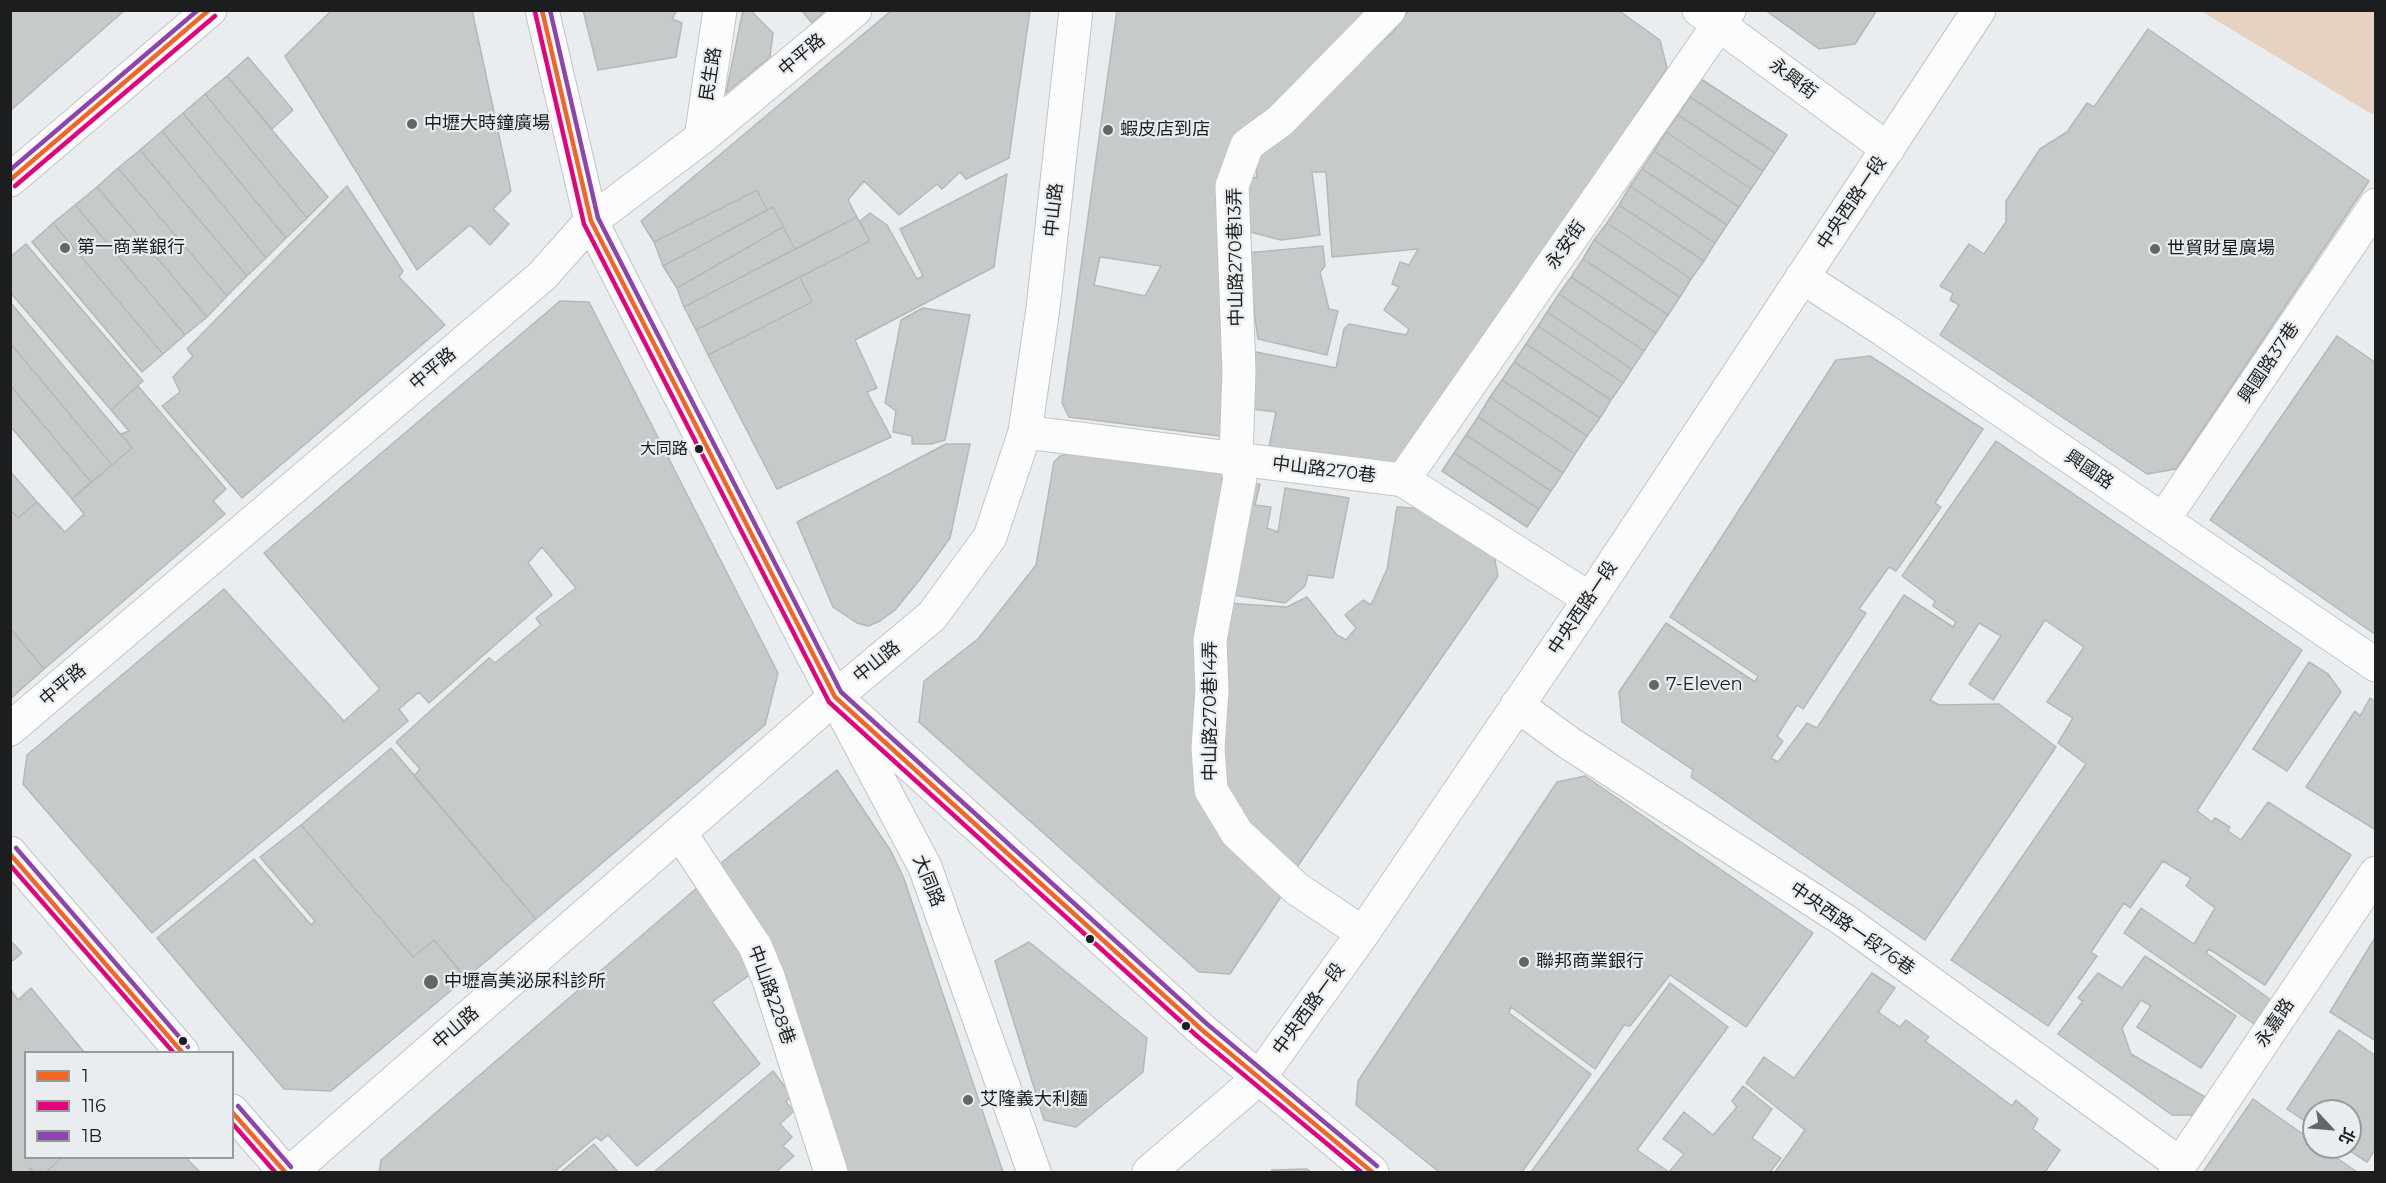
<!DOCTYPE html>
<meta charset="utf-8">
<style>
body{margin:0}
#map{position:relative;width:2386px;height:1183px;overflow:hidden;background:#eaedef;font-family:Montserrat,"Noto Sans TC",sans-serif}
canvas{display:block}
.frame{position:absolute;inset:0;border:12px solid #1b1d1e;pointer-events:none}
.legend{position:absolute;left:24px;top:1051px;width:210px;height:108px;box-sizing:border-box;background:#e9edf0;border:2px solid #979a9c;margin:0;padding:8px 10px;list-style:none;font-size:18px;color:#1b1d1e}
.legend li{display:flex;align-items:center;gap:12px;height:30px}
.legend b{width:30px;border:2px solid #979a9c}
.north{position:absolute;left:2302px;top:1099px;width:60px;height:60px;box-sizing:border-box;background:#e9edf0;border:2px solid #979a9c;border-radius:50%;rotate:116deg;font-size:16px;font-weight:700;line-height:24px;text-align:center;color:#1b1d1e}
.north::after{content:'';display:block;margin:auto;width:21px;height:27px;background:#636667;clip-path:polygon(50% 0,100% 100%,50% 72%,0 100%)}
</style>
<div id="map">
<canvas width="2386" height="1183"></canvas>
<div class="frame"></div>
<ul class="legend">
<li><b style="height:8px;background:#f26522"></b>1</li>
<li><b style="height:8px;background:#e5007d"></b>116</li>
<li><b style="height:8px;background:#8e44ad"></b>1B</li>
</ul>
<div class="north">北</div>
</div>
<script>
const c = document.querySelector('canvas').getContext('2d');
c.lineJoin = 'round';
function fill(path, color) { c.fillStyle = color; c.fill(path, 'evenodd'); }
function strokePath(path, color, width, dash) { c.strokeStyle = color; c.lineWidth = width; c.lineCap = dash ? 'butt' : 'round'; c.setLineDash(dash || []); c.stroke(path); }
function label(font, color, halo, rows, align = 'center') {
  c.font = font + ' Montserrat,"Noto Sans TC",sans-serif'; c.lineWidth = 4.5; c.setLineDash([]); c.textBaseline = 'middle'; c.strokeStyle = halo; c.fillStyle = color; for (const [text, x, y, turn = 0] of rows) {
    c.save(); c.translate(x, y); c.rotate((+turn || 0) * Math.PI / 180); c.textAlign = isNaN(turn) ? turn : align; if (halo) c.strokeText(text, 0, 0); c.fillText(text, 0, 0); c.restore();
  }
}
fill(new Path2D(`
 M2201,11H2375V116Z`), '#e6d2c0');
const building = new Path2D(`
 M10,10H125L10,111Z
 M332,10H472L511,191L493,209L509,224L490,245L470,225L417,270L285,56Z
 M583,10H677L672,19L682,23L676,57L598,70Z
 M743,10H750L773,33L770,57L726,93Z
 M801,10H826L812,23Z
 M892,10H1030L1009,158L966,179L960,172L942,189L937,184L899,215L864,181L848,200L857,217L795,249L773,207L767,210L757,190L654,242L641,221Z
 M1117,10H1378L1231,146L1227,437L1069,417L1062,403ZM1100,257L1161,266L1145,296L1094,285Z
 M1409,10H1618L1660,40L1667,68L1411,459L1387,464L1269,447L1276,412L1245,408L1251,351L1336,368L1344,329L1349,324L1406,335L1409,329L1384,310L1399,287L1392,284L1400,262L1409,265L1418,249L1332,257L1326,172H1312L1320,235L1281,240L1247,231L1246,180L1257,177L1256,162L1280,133L1393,32Z
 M1765,10H1877L1855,44L1819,49Z
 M2148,29L2369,181L2176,469L2147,474L1940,335L1959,305L1950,300L1953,293L1940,286L1969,244L1984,254L2006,222V201L2040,149L2067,132L2087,103L2094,107Z
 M248,57L293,110L272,129L227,76Z
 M227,76L328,197L307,218L205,94Z
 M1701,79L1787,135L1775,153L1690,97Z
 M205,94L307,218L286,238L183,113Z
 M1690,97L1775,153L1763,171L1678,115Z
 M183,113L286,238L266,258L162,131Z
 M1678,115L1763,171L1751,189L1666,132Z
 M162,131L266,258L247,276L140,150Z
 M1666,132L1751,189L1739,207L1654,151Z
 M140,150L247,276L227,296L118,168Z
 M1654,151L1739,207L1727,225L1642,169Z
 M118,168L227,296L207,317L97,187Z
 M1642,169L1727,225L1715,243L1630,186Z
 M1007,174L994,267L855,340L877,388L867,392L891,437L777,489L708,355L812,302L800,277L870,241L860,221L870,213L887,225L917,279L923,276L900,229Z
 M347,186L403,271L399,277L445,325L242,498L162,406L180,392L173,377L193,356L187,349Z
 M1630,186L1715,243L1704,261L1619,205Z
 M97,187L207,317L185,335L75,205Z
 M757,190L767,210L663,266L654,242Z
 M75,205L185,335L163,354L53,223Z
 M1619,205L1704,261L1691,279L1607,223Z
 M773,207L783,227L677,288L663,266Z
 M857,217L870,241L696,330L684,307Z
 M53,223L163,354L142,372L32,242Z
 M1607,223L1691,279L1680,297L1594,240Z
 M783,227L795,249L684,307L677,288Z
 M1594,240L1680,297L1668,315L1583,259Z
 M26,244L143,381L111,410L10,292V257Z
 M1323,246L1325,266L1320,272L1329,309L1338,311L1327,355L1258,339L1246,253Z
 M1583,259L1668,315L1656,333L1571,277Z
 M800,277L812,302L708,355L696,330Z
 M1571,277L1656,333L1644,351L1559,294Z
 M1559,294L1644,351L1632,369L1547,312Z
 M560,301L589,302L778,673L765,725L536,919L414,776L420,769L396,742L489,658L495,663L541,625L536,618L576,588L542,547L528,563L552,595L429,703L419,692L399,709L408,721L152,933L23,784L27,755L224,589L344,721L380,689L264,553Z
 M10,302L132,448L112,465L10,343Z
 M923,308L970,315L945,440L931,444H912V436L893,432L896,411L885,403L901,320Z
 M1547,312L1632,369L1623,383L1538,326Z
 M1538,326L1623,383L1611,400L1526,344Z
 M2337,336L2376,363V635L2210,520Z
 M10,343L112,465L91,482L10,385Z
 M1526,344L1611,400L1600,418L1514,362Z
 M1870,356L1983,429L1935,503L1941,507L1896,571L1889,567L1859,609L1866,613L1803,709L1797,705L1777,736L1783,741L1771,758L1778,762L1807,723L1817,728L1904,595L1953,627L1956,622L1933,606L1935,601L1902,576L1996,441L2302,650L2197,811L2212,822L2215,818L2230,827L2228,831L2241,840L2268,802L2351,855L2265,985L2209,949L2206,953L2271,1000L2254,1024L2124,933L2141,908L2194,944L2215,908L2186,886L2191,878L2163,861L2130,908L2124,903L2091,952L2097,956L2048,1026L1951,960L2086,764L2058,743L2073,718L2047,702L2084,647L2045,620L1993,700L1969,684L2001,636L1979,623L1930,700L1939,705L1999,704L2056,747L1925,940L1691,777L1693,770L1622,722L1619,692L1666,623L1755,682L1758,676L1670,617L1836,360Z
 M1514,362L1600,418L1587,436L1502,380Z
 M1502,380L1587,436L1575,454L1490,397Z
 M10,385L91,482L72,499L10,426Z
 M138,386L226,489L213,501L225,514L44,669L10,628V509L18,518L37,502L65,532L84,514L72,499L132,448L121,434L129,431L111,410Z
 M1490,397L1575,454L1563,473L1478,417Z
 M1478,417L1563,473L1551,491L1466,435Z
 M1466,435L1551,491L1539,509L1454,453Z
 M946,444H970L950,538L921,578L895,610L880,621L868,626L857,623L833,607L797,522Z
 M1454,453L1539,509L1527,527L1442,471Z
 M1068,454L1225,474L1211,811L1288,886L1230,974L1199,972L919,722L924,681L978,639L1036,565L1054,462L1060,456Z
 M10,471L37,502L18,518L10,509Z
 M1247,483L1260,484L1255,505L1271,507L1267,528L1278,532L1285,488L1349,498L1333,578L1308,575L1305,586L1285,603L1227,594Z
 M1397,507L1425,509L1493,550L1498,576L1295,870L1222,800L1225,603L1287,607L1307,597L1337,635L1346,640L1356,628L1345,615L1363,600L1371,605L1387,569Z
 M10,628L44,669L10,699Z
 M2309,662L2328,674L2341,692L2287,771L2253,749Z
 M2370,698L2376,702V830L2306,787L2355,711L2360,716Z
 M391,748L536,919L466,978L434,940L413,957L301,825Z
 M837,770L892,853L904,879L1003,1172H839L716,867Z
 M1585,776L1813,933L1746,1027L1670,975L1630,1026L1624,1025L1595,1069L1511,1007L1509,1013L1591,1074L1522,1172H1439L1356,1105L1358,1081L1557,782Z
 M301,825L413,957L434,940L466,978L331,1091L284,1089L157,938L254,859L311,925L315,921L260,857Z
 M705,881L751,974L712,1002L760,1064L637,1166L608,1135L601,1141L596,1137L554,1172H379L381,1160Z
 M2376,936V1041L2330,1012Z
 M10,940L22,953L10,963Z
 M1029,942L1147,1038L1143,1072L1076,1127L1044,1120L995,961Z
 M2145,956L2236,1016L2201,1068L2137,1027L2151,1006L2141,1000L2122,1028L2131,1054L2205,1097L2193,1115H2172L2058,1034L2083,1001L2078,998L2098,973L2122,988Z
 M1872,973L1895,988L1878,1012L1900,1027L1906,1020L1929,1037L1925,1041L2012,1106L2016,1100L2038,1119L2033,1129L2060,1150L2045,1172H1775L1805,1130L1746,1083L1764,1057L1794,1078Z
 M1670,983L1728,1027L1637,1150L1669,1172L1684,1154L1663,1139L1684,1112L1713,1135L1737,1107L1732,1101L1743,1086L1772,1109L1752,1138L1781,1158L1770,1172H1531Z
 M31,988L84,1052H26V1158H61L46,1172H34L30,1168L31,1172H10V989L18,1000Z
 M2339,1030L2376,1056V1148L2367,1162L2344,1147H2350V1111H2314V1127L2287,1109Z
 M773,1071L791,1095L786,1102L794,1111L780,1124L792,1137L783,1146L794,1156L776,1172H654Z
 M2253,1099L2314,1142V1147H2321L2357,1172H2203Z
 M594,1144L618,1172H561Z
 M61,1158H186L200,1172H46Z
 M1307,1169L1311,1172H1270L1272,1170Z`);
fill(building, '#c7cacb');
strokePath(building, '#b5b7b9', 1.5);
const minor = new Path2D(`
 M542,10L591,221L809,648L925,867L1034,1172
 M1699,10L1888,149
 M701,138L720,10
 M10,180L210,10
 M1802,277L1884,330L2376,665
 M1025,432L1403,480L1590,599
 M1403,480L1729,10
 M2163,520L2376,205
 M1517,705L1569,743L1844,920L2180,1164
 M852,712L1202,1030L1372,1172
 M10,729L542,276L591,221L701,138L855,10
 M680,833L755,946L768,977L831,1172
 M1363,933L1297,889L1237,833L1211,790L1208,748L1212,690L1210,640L1240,478L1236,459L1239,371L1232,186L1247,145L1280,121L1389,10
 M1149,1172L1258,1079L1363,933L1590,599L1979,10
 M2175,1172L2376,873`);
const major = new Path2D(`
 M10,853L182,1052
 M232,1111L285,1172
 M291,1172L835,697L932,616L990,537L1025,432L1043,308L1076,10`);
strokePath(minor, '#c2c4c5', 35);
strokePath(major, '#c2c4c5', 35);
strokePath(minor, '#fcfcfd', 33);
strokePath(major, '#fcfcfd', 33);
strokePath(new Path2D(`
 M542,10L591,221L835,697L1202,1030L1372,1172
 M10,180L209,10
 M10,854L182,1052
 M232,1112L285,1172`), '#f26522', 4.5);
strokePath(new Path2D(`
 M535,12L584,224L829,702L1197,1036L1361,1172
 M15,186L215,16
 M10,865L173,1052
 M232,1123L275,1172`), '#e5007d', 4.5);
strokePath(new Path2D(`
 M550,10L598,218L841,692L1207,1024L1377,1166
 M10,170L198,10
 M16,848L188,1047
 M238,1106L291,1167`), '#8e44ad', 4.5);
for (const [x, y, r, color] of [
 [412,124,6,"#636667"],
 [1108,130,6,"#636667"],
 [65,248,6,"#636667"],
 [2155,249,6,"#636667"],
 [699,449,5,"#1b1d1e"],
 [1654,685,6,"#636667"],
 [1090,939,5,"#1b1d1e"],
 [1524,962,6,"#636667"],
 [431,982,8,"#636667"],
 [1186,1026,5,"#1b1d1e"],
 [183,1041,5,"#1b1d1e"],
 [968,1100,6,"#636667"]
]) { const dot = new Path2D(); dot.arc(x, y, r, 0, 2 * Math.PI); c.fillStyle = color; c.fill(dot); strokePath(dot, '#e9edf0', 2); }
label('16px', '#1b1d1e', '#e9edf0', [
 ["大同路",688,449]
], 'right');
label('18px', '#1b1d1e', '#e9edf0', [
 ["中平路",802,55,-40],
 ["民生路",711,74,-81],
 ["永興街",1793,79,37],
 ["中央西路一段",1852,203,-56],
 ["中山路",1054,210,-84],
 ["永安街",1566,245,-55],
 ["中山路270巷13弄",1236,257,-91],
 ["興國路37巷",2269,363,-56],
 ["中平路",433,369,-40],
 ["中山路270巷",1324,470,7],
 ["興國路",2089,470,34],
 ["中央西路一段",1583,608,-56],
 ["中山路",877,662,-39],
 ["中平路",63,685,-40],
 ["中山路270巷14弄",1211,711,-90],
 ["大同路",928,881,68],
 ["中央西路一段76巷",1852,929,35],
 ["中山路228巷",771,995,70],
 ["中央西路一段",1309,1009,-54],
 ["永嘉路",2275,1023,-56],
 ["中山路",456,1028,-41]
]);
label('18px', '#1b1d1e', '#e9edf0', [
 ["中壢大時鐘廣場",424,124],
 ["蝦皮店到店",1120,130],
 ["第一商業銀行",77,248],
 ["世貿財星廣場",2167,249],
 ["7-Eleven",1666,685],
 ["聯邦商業銀行",1536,962],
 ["中壢高美泌尿科診所",444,982],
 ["艾隆義大利麵",980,1100]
], 'left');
</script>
